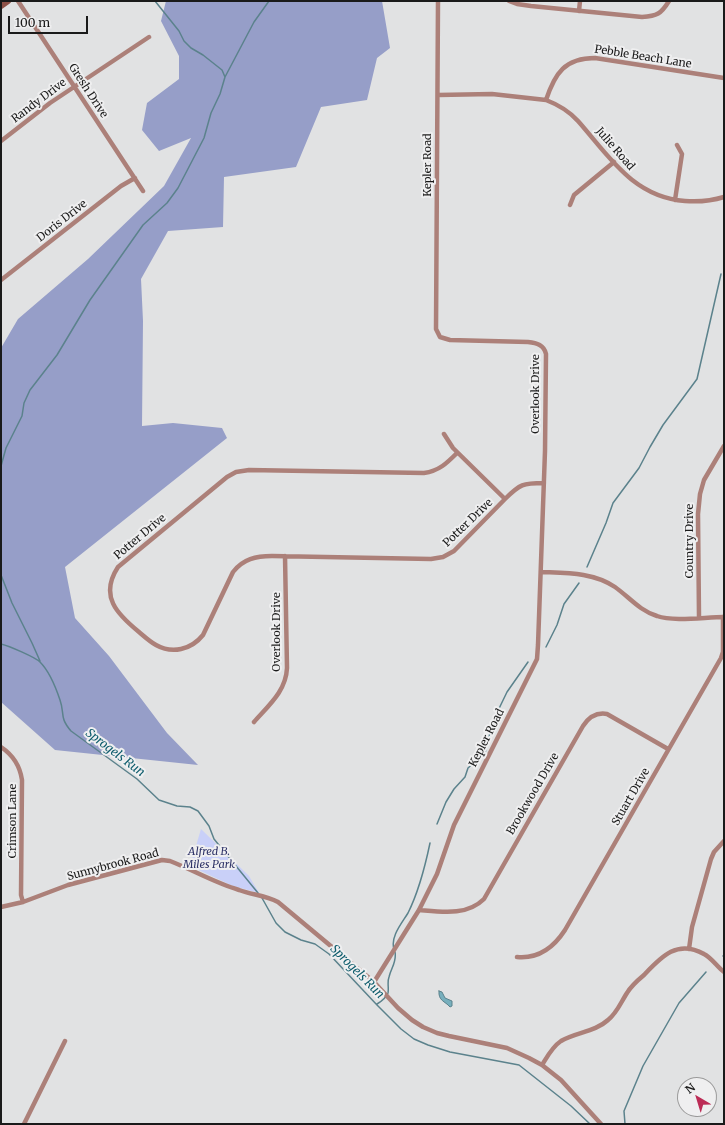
<!DOCTYPE html>
<style>
body{margin:0}
#map{position:relative;width:725px;height:1125px;overflow:hidden;background:#e1e2e3;font-family:Merriweather,serif}
canvas{display:block}
.frame{position:absolute;inset:0;border:2px solid #1a1a1a;pointer-events:none}
.north{position:absolute;left:677px;top:1077px;width:40px;height:40px;box-sizing:border-box;background:#efeff0;border:1px solid #9a9a9a;border-radius:50%;rotate:322deg;font-size:11px;font-weight:700;line-height:16px;text-align:center;color:#1a1a1a}
.north::after{content:'';display:block;margin:auto;width:14px;height:18px;background:#bc2c56;clip-path:polygon(50% 0,100% 100%,50% 72%,0 100%)}
.scale{position:absolute;left:8px;top:16px;width:80px;height:18px;box-sizing:border-box;border:2px solid #1a1a1a;border-top:0;padding-left:5px;font-size:12px;line-height:14px;white-space:nowrap;color:#1a1a1a;-webkit-text-stroke:3px #efeff0;paint-order:stroke}
</style>
<div id="map">
<canvas width="725" height="1125"></canvas>
<div class="frame"></div>
<div class="north">N</div>
<div class="scale">100 m</div>
</div>
<script>
const c = document.querySelector('canvas').getContext('2d');
c.lineJoin = 'round';
function fill(path, color) { c.fillStyle = color; c.fill(path, 'evenodd'); }
function strokePath(path, color, width, dash) { c.strokeStyle = color; c.lineWidth = width; c.lineCap = dash ? 'butt' : 'round'; c.setLineDash(dash || []); c.stroke(path); }
function label(font, color, halo, rows, align = 'center') {
  c.font = font + ' Merriweather,serif'; c.lineWidth = 4; c.setLineDash([]); c.textBaseline = 'middle'; c.strokeStyle = halo; c.fillStyle = color; for (const [text, x, y, turn = 0] of rows) {
    c.save(); c.translate(x, y); c.rotate((+turn || 0) * Math.PI / 180); c.textAlign = isNaN(turn) ? turn : align; if (halo) c.strokeText(text, 0, 0); c.fillText(text, 0, 0); c.restore();
  }
}
fill(new Path2D(`
 M201,829L249,876L259,893L233,886L190,866Z`), '#c9d0f8');
fill(new Path2D(`
 M166,1H382L390,48L377,58L367,100L321,107L296,167L224,177L223,227L168,231L141,279L143,321L142,426L173,423L222,428L227,438L65,567L75,618L109,656L167,733L198,765L55,750L1,702V348L18,319L88,259L164,186L191,138L159,151L142,130L147,103L179,79V56L161,21Z`), '#969ec8');
const water = new Path2D(`
 M439,991L442,992L445,998L452,1001V1006L450,1007C445,1001 438,1001 439,991Z`);
fill(water, '#77afbd');
strokePath(water, '#5b828c', 1);
strokePath(new Path2D(`
 M155,1L179,31L184,41L191,48L203,55L222,70L225,77
 M1,466L6,448L22,416L24,403L30,390L57,355L90,300L143,225L167,203L178,188L204,138L211,113L220,94L225,77L254,22L269,1
 M587,567L606,523L613,503L639,468L650,447L663,425L697,379L721,274
 M1,575L12,603L32,643L40,661
 M1,644C9,646 35,657 40,662C49,671 56,688 60,700C65,714 59,717 71,731L137,779L159,800L177,806L190,807L198,811L209,826L214,839L258,893
 M546,647L557,625L564,604L579,583
 M437,824L446,802L454,789L465,777L468,768L485,753L493,721L507,692L528,662
 M262,898L276,923L285,932L301,940L315,944L329,954L377,1005L401,1029L414,1039L428,1045L450,1052L519,1065L571,1106L590,1124
 M394,949C390,937 402,923 408,913C419,891 425,867 430,843
 M723,956L724,955
 M377,1004C382,1001 386,998 388,993C389,988 387,982 389,977C391,968 397,962 395,952
 M625,1124L624,1111L643,1066L679,1003L706,972`), '#5b828c', 1.5);
strokePath(new Path2D(`
 M18,1L143,191
 M509,1L517,4L531,6L642,17C657,16 661,14 669,1
 M579,11L580,1
 M438,95L492,94L546,100C555,73 565,58 595,58L724,78
 M546,100C559,105 569,111 578,121C609,156 633,197 685,201C698,202 711,201 724,197
 M1,141L50,103L149,37
 M675,200L682,154L677,145
 M570,205L574,195L614,162
 M1,280L121,186L135,178
 M444,434L453,448L505,499C520,484 523,483 544,483
 M457,453C447,463 439,471 424,473L249,470L236,472L227,477L118,567C99,596 117,614 139,632C144,636 149,641 156,645C172,654 191,650 203,635L233,572C243,559 256,556 272,556L431,559L443,557L454,551L505,499
 M541,572C566,573 593,572 615,587C629,597 640,611 657,616C674,622 705,617 724,617
 M699,617L698,514L700,494L704,480L724,446
 M254,722C269,705 286,691 287,668L285,556
 M1,747C13,755 20,766 22,780L21,895L23,902
 M1,907L23,902L68,885L162,860L170,861C193,870 215,883 239,890C252,895 265,895 278,902L374,982L398,1008L412,1020L423,1027L437,1033L449,1036L507,1048L529,1058L542,1065L561,1080L601,1124
 M419,910C442,912 467,916 484,899L583,726C589,717 596,712 607,714L668,749
 M689,949L692,927L711,859L714,852L724,841
 M517,957C538,959 554,947 565,930L721,658L723,652V617
 M374,982L419,910L437,874L454,825L537,659L538,645L545,451L546,354C544,345 537,343 528,342L450,340L440,337L436,329L438,1
 M542,1065C547,1057 552,1047 561,1041C576,1032 595,1032 608,1020C617,1013 621,1002 627,993C631,986 638,980 644,975C661,957 677,939 704,954C712,958 717,967 724,972
 M24,1124L65,1041`), '#ac8079', 4.5);
strokePath(new Path2D(`
 M1,6L8,1`), '#8d5147', 6);
label('11px', '#1a1a1a', '#efeff0', [
 ["Pebble Beach Lane",643,57,9],
 ["Gresh Drive",88,91,57],
 ["Randy Drive",39,101,-37],
 ["Julie Road",615,149,49],
 ["Kepler Road",428,165,-90],
 ["Doris Drive",62,221,-38],
 ["Overlook Drive",536,394,-90],
 ["Potter Drive",468,523,-44],
 ["Potter Drive",140,537,-40],
 ["Country Drive",690,541,-90],
 ["Overlook Drive",277,632,-90],
 ["Kepler Road",487,738,-63],
 ["Brookwood Drive",533,794,-60],
 ["Stuart Drive",631,797,-60],
 ["Crimson Lane",13,821,-90],
 ["Sunnybrook Road",113,865,-15]
]);
label('italic 11px', '#2d3267', '#efeff0', [
 ["Alfred B.",209,852],
 ["Miles Park",209,865]
]);
label('italic 12px', '#0d5c6c', '#efeff0', [
 ["Sprogels Run",115,753,37],
 ["Sprogels Run",357,972,45]
]);
</script>
